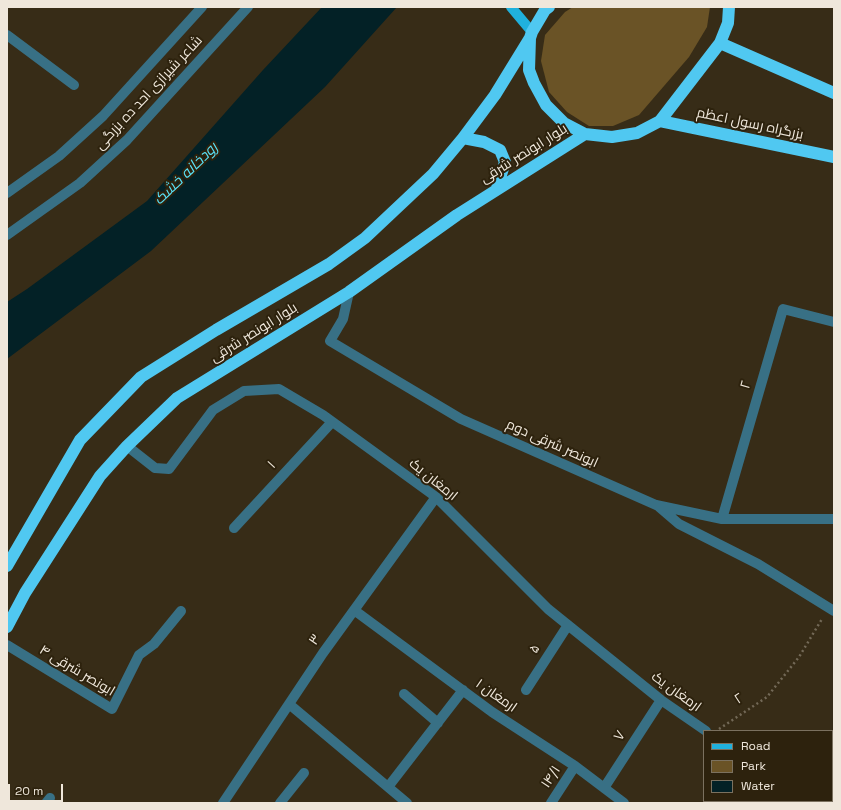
<!DOCTYPE html>
<meta charset="utf-8">
<style>
body{margin:0}
#map{position:relative;width:841px;height:810px;overflow:hidden;background:#372c17;font-family:"Space Grotesk",sans-serif}
canvas{display:block}
.frame{position:absolute;inset:0;border:8px solid #efe7db;pointer-events:none}
.legend{position:absolute;left:703px;top:730px;width:130px;height:72px;box-sizing:border-box;background:#2d220d;border:1px solid #7b715f;margin:0;padding:5px 7px;list-style:none;font-size:12px;color:#efe7db}
.legend li{display:flex;align-items:center;gap:8px;height:20px}
.legend b{width:20px;border:1px solid #7b715f}
.scale{position:absolute;left:8px;top:784px;width:55px;height:18px;box-sizing:border-box;border:2px solid #efe7db;border-top:0;padding-left:5px;font-size:12px;line-height:14px;white-space:nowrap;color:#efe7db;-webkit-text-stroke:3px #2d220d;paint-order:stroke}
</style>
<div id="map">
<canvas width="841" height="810"></canvas>
<div class="frame"></div>
<ul class="legend">
<li><b style="height:5px;background:#20b1dd"></b>Road</li>
<li><b style="height:11px;background:#6a5326"></b>Park</li>
<li><b style="height:11px;background:#032126"></b>Water</li>
</ul>
<div class="scale">20 m</div>
</div>
<script>
const c = document.querySelector('canvas').getContext('2d');
c.lineJoin = 'round';
function fill(path, color) { c.fillStyle = color; c.fill(path, 'evenodd'); }
function strokePath(path, color, width, dash) { c.strokeStyle = color; c.lineWidth = width; c.lineCap = dash ? 'butt' : 'round'; c.setLineDash(dash || []); c.stroke(path); }
function label(font, color, halo, rows, align = 'center') {
  c.font = font + ' "Space Grotesk",Cairo,sans-serif'; c.lineWidth = 4; c.setLineDash([]); c.textBaseline = 'middle'; c.strokeStyle = halo; c.fillStyle = color; for (const [text, x, y, turn = 0] of rows) {
    c.save(); c.translate(x, y); c.rotate((+turn || 0) * Math.PI / 180); c.textAlign = isNaN(turn) ? turn : align; if (halo) c.strokeText(text, 0, 0); c.fillText(text, 0, 0); c.restore();
  }
}
fill(new Path2D(`
 M573,7H710L707,27L689,57L639,115L613,126H589L567,112L549,92L541,61L545,35L565,12Z`), '#6a5326');
fill(new Path2D(`
 M322,7H397L325,87L151,251L7,359V302L27,289L147,201L263,70Z`), '#032126');
strokePath(new Path2D(`
 M719,729L767,697L799,657L822,619`), '#736957', 2.5, [2, 3]);
strokePath(new Path2D(`
 M7,35L74,85
 M7,193L59,156L103,116L202,7
 M7,235L80,183L127,140L248,7
 M349,292L343,319L330,341L461,419L656,505L722,519H834
 M127,446L155,468L169,469L213,410L244,391L279,389L323,415L436,497L548,609L661,700L706,731
 M658,506L679,524L758,564L834,611
 M722,519L783,309L834,322
 M234,528L332,422
 M354,610L492,712L575,766L624,803
 M7,645L112,709L139,655L154,644L181,611
 M526,690L568,625
 M404,694L438,723
 M289,704L407,803
 M832,748L834,745
 M388,787L463,690
 M604,788L661,700
 M46,803L50,798
 M223,803L323,653L436,497
 M280,803L304,773
 M551,803L575,766
 M825,803L827,801`), '#387085', 10);
strokePath(new Path2D(`
 M511,7L532,32`), '#20b1dd', 10);
strokePath(new Path2D(`
 M549,7L545,10L532,32L530,38L529,70L534,83L546,105L564,123L585,134L612,137L637,133L660,121L720,43L728,23L729,7
 M720,43L834,93
 M660,121L834,157
 M463,138L484,142L500,150L505,162L497,188
 M7,566L80,440L141,377L216,330L329,264L365,238L433,174L463,138L495,95L530,38
 M7,627L25,593L100,476L127,446L177,398L349,292L457,215L585,134`), '#50c8f1', 12);
label('14px', '#efe7db', '#2d220d', [
 ["شاعر شیرازی احد ده بزرگی",149,93,-47],
 ["بزرگراه رسول اعظم",750,124,12],
 ["بلوار ابونصر شرقی",524,154,-32],
 ["بلوار ابونصر شرقی",254,333,-32],
 ["۲",746,385,-74],
 ["ابونصر شرقی دوم",552,444,24],
 ["۱",272,465,-48],
 ["ارمغان یک",433,480,39],
 ["۳",315,640,-55],
 ["۵",535,649,-57],
 ["ابونصر شرقی ۴",77,671,31],
 ["ارمغان یک",676,692,36],
 ["ارمغان ۱",496,696,35],
 ["۲",739,699,-33],
 ["۷",620,736,-57],
 ["۱۴/۱",551,777,-57]
]);
label('italic 15px', '#59e2f8', '#2d220d', [
 ["رودخانه خشک",186,174,-44]
]);
</script>
